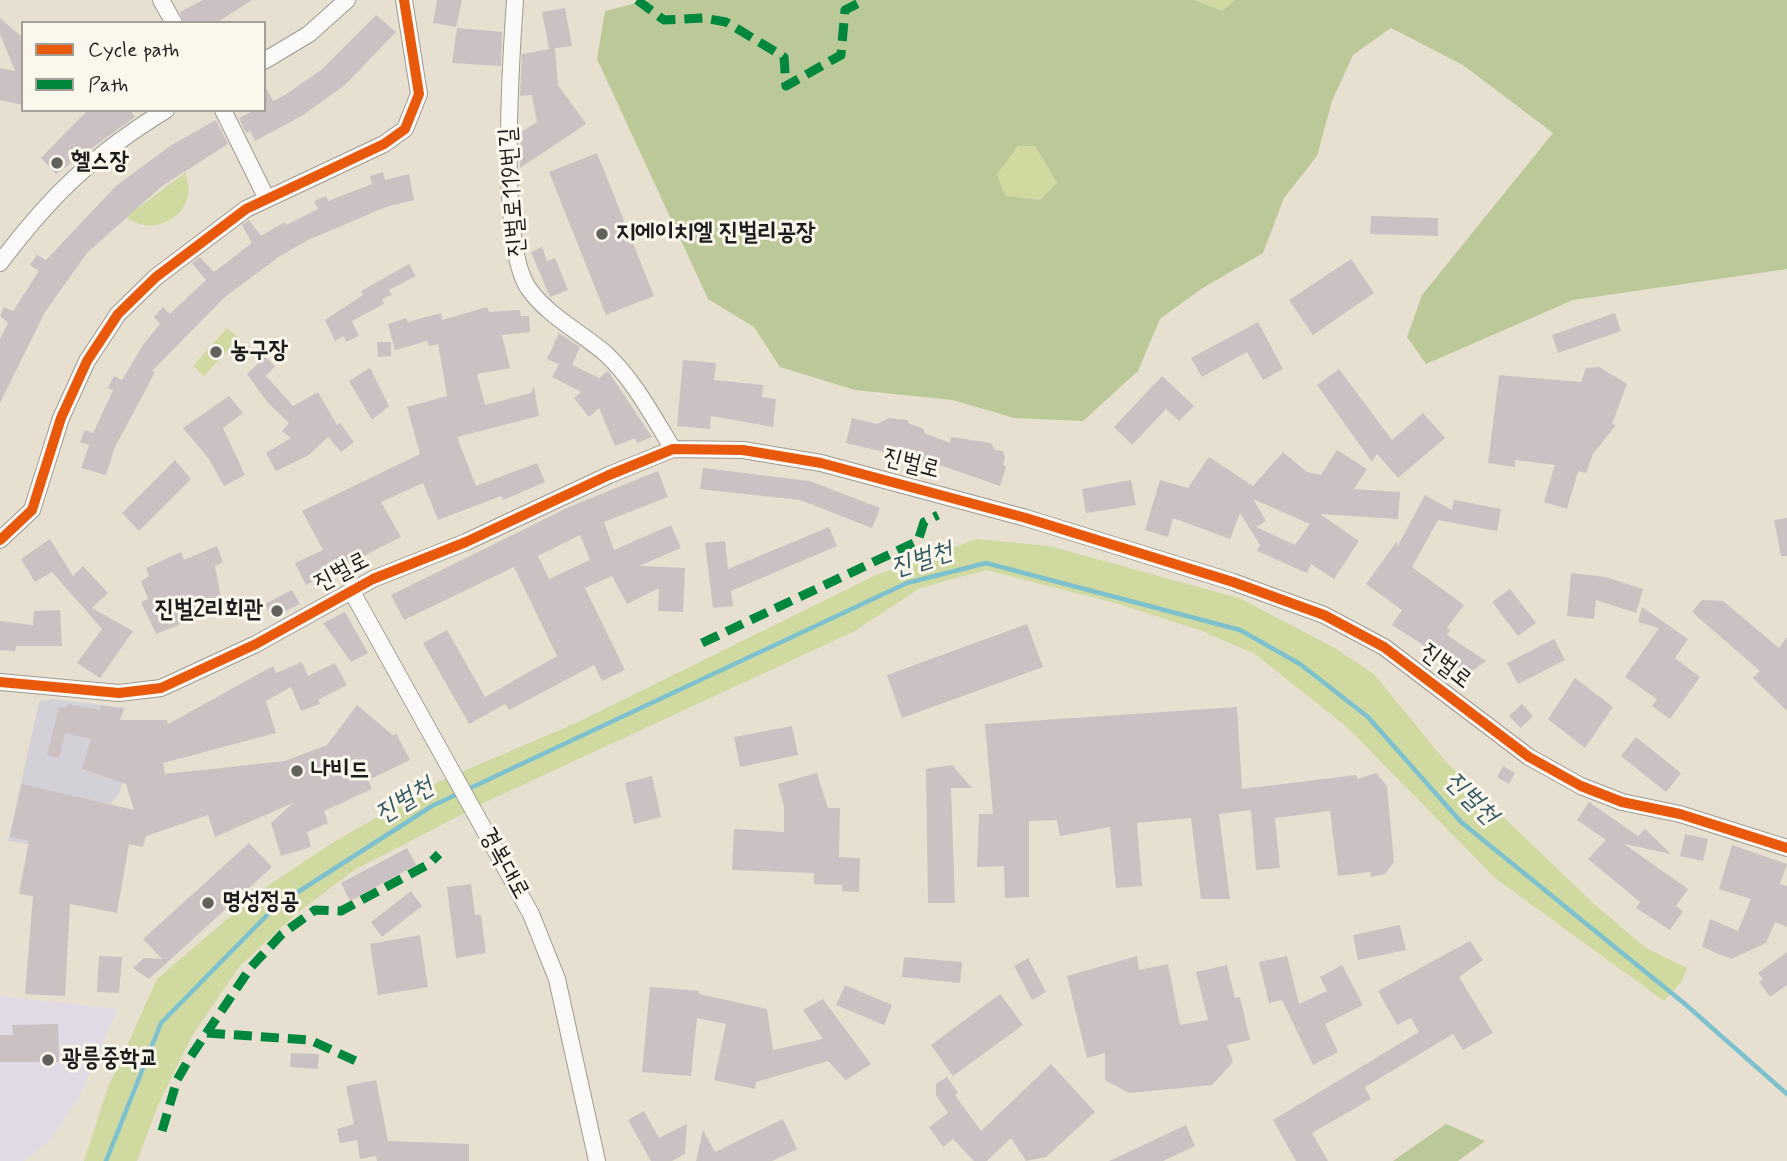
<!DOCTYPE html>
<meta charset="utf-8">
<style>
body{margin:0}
#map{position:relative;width:1787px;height:1161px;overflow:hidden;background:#e7e0d0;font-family:Mynerve,sans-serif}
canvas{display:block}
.legend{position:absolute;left:21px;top:21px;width:245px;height:91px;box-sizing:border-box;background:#fbf7ec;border:2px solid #a29f99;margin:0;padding:9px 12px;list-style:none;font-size:21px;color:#1c1c1c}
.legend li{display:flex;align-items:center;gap:14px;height:35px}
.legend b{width:35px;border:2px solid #a29f99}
</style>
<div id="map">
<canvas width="1787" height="1161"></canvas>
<ul class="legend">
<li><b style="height:9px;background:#e8590c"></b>Cycle path</li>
<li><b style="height:9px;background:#00873e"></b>Path</li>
</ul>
</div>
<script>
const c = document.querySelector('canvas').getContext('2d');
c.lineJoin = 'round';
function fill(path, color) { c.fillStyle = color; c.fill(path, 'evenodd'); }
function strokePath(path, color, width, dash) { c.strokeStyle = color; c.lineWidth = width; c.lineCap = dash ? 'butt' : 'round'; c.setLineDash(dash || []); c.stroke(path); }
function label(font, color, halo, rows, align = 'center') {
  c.font = font + ' Mynerve,"Poor Story",sans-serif'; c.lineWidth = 6; c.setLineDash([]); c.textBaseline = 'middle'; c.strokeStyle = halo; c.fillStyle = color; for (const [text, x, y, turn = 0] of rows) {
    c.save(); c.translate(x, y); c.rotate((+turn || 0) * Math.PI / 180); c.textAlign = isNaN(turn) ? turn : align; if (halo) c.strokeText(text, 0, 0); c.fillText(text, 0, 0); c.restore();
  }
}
fill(new Path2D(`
 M0,996L118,1009L81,1094L50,1141L24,1161H0Z`), '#e1dae5');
fill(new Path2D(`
 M53,699L125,708L111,747L129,754L120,792L107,808L89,853L8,841L39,702Z`), '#d3d0d7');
fill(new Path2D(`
 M1195,0H1235L1222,11Z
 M1018,146H1035L1057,183L1040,200L1005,196L996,174Z
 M185,173C202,210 156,241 126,217Z
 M227,328L239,338L204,376L193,366Z
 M977,539L1049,546L1239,598L1333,647L1374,674L1445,761L1594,904L1646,948L1687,968L1682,981L1664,1001L1495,878L1347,727L1255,654L1202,631L1119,604L986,570L920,588L853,632L492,799L356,869L297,913L239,967L192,1036L158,1105L137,1161H84L107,1090L157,979L260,891L332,843L440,781L576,723L874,576Z`), '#d0d9a0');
fill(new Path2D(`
 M648,0H1195L1222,11L1235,0H1787V269L1573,300L1426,364L1407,337L1422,295L1553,133L1463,65L1391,28L1353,55L1332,101L1317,156L1284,198L1263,253L1201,289L1160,319L1138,371L1083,421L1014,418L953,400L855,390L780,367L754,327L708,299L597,59L605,11ZM1018,146H1035L1057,183L1040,200L1005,196L997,174Z
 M1446,1124L1485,1141L1458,1161H1393Z`), '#bac997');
strokePath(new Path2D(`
 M106,1161L161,1023L276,906L432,806L907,583L986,563L1240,630L1300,664L1368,717L1461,822L1685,1004L1787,1094`), '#7dc1cf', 4.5);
fill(new Path2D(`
 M203,0H252L216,23H184L180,12Z
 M437,0H462L456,27L433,23Z
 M565,8L572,46L549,49L542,12Z
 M376,15L396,32L345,85L303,115L255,141L250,131L246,133L239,118L255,110H264V84L273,101L285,95L321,70Z
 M0,18L23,38V105L0,100V68L15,71L0,34Z
 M457,28L502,32L501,66L452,63Z
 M555,48L558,85L586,124L520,168L521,132L537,122L532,95L520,96L522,54Z
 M88,110H130L135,117L56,174L41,158Z
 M216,120L228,144L162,186L87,253L45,312L0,403V339L8,323L0,316L4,307L13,311L39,271L30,265L37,255L46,260L116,186L170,146Z
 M597,153L654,296L606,315L549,172Z
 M383,172L385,180L409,174L414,200L386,207L308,240L280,256L225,297L152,371L155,372L115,447L106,475L81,468L89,445L80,442L85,430L93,433L113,390L108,388L114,376L122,380L143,345L160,324L154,317L163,307L170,314L206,280L192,263L200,257L214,272L252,243L242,225L249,220L261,236L285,222L286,225L318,209L314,201L326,196L328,201L372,184L370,176Z
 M1371,216L1438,218V236L1370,234Z
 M542,247L547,261L555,258L568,290L550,297L531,252Z
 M1351,259L1374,293L1313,335L1289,300Z
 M409,264L416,276L389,290L392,295L382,299L384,304L352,321L359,336L346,342L344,336L335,341L325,320L363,295L361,291Z
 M487,307L489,312L520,310L521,316H529L530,332L502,335L510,368L477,374L485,405L531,393L534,387L539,416L457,437L476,486L537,463L545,482L503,500L501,496L438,520L423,483L381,502L401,537L306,585L295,563L323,550L302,511L420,454L407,407L447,396L438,344L429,346L427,341L395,350L388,324L406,318L408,322L441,313L442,320Z
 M1615,313L1621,331L1558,353L1552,335Z
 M1258,322L1283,369L1263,380L1247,352L1202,377L1191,358Z
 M559,333L580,347L572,365L599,378L608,371L652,437L637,443L635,438L615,446L599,408L589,417L574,398L581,392L552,377L559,364L547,359Z
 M377,342H391V356L378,357Z
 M265,357L275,366L266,376L293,406L318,392L337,425L340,423L354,442L341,452L328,437L309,455L276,471L266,453L291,438L282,431L289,423L268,403L247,374Z
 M683,360L716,363L714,380L763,385L762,397L776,399L773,427L711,416L710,429L677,426Z
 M1599,367L1627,384L1612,424L1616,425L1593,454L1586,473L1578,471L1567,509L1544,502L1555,465L1515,460V467L1488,463L1499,375L1581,382L1586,368Z
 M370,368L389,406L372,420L349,381Z
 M1339,369L1392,440L1423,413L1445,438L1398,478L1377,454L1372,462L1317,385Z
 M1162,376L1194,406L1179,421L1166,409L1132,445L1114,427Z
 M229,396L243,413L223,428L245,475L224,486L209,459L183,428Z
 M852,418L877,424L889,418L907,420L910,424L924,429V433L950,443L951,437L991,443L995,450L1003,451L1005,457L1003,465L1006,467L1000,486L943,466L846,443Z
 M1337,450L1367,469L1354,489L1400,492L1398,519L1320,514L1359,541L1334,579L1311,564L1307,573L1257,551L1260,545L1240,513L1230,539L1173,518L1168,537L1145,530L1160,480L1188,488L1209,457L1253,486L1283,452L1307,472L1321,475ZM1253,499L1310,524L1295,545L1256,527L1266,521Z
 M175,460L191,479L139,531L122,513Z
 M703,468L810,481L880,508L872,528L800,500L700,489Z
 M658,471L668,497L604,522L614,550L671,525L681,548L639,566L685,568L683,612L658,611L659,588L627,604L612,576L585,588L625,670L602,681L594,665L509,710L505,704L469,724L423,643L447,630L485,697L557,656L514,567L404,620L391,595L569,507ZM580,535L590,560L549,579L538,556Z
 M1131,480L1136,505L1086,513L1082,489Z
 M1425,495L1452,510L1454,500L1501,509L1497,531L1438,520L1412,567L1464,605L1447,628L1450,630L1447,635L1486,661L1468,674L1392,625L1402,610L1366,584L1397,541V547Z
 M1787,518V556H1781L1774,520Z
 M829,527L837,546L731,591L733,606L713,608L705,543L725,541L728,569Z
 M50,539L73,576L83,566L108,593L92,608L133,631L100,678L77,663L102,629L52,572L35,582L21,559Z
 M217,546L223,562L215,566L223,608L156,634L141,602L148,599L141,581L149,576L146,568L181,552L184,560Z
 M1571,573L1605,577L1643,589L1636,613L1596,600L1594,619L1567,616Z
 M1510,589L1536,623L1518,636L1492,602Z
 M292,590L300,604L272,618L265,604Z
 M1702,600L1723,601L1779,648L1787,637V711L1753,678L1760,671L1692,612Z
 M1642,607L1688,639L1675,658L1700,677L1670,719L1652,706L1657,699L1625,677L1659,628L1638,622Z
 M60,610L62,646H16L15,651L0,650V621L33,625L34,611Z
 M345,612L368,653L351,662L323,623Z
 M1027,624L1043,667L902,718L887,675Z
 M1554,639L1565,660L1518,684L1507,663Z
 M302,662L308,676L335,663L347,685L318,700L320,704L301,711L291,687L266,701L276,733L163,763L165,774L285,761L327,745L357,705L394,736L396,733L410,760L368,780L372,789L324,811L328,823L307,832L311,847L281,856L271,823L293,803L215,837L208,815L146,836L143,847L129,844L117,913L70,904L65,996L25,994L33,896L19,894L29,841L10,837L22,784L134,810L126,784L82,769L91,739L65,733L59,758L47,755L59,707L67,708L68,704L100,710L101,705L124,709L120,720H167L168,724L273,666L276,673Z
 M1575,678L1613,707L1585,748L1548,719Z
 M1522,704L1533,716L1521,728L1509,716Z
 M1237,707L1242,789L1356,775L1357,779L1376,773L1387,786L1394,862L1385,874L1371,877L1370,872L1338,876L1330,811L1275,818L1280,868L1256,870L1251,810L1219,814L1230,899H1201L1191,818L1137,823L1142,886L1116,888L1110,827L1060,836L1057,820L1029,821V897L1005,898L1004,866L977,867L979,814H993L985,724Z
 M792,726L798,755L740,767L734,737Z
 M1636,737L1681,773L1666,792L1621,756Z
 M952,765L972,788H951L955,903H928L926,769Z
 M1503,766L1515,773L1509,784L1497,777Z
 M817,773L828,808H840L839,857L860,858L859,892L842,891V885L814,884V873L732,870L734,829L784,832V807L778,784Z
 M652,776L661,817L634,824L625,783Z
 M1589,802L1638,836L1645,829L1671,854L1624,844L1688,889L1676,906L1683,911L1670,930L1636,908L1640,902L1588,859L1606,840L1577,820Z
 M1685,834L1708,839L1703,861L1680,856Z
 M249,843L272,867L149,979L133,968L144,958L162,959L143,939Z
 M1732,845L1787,864L1780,884L1787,886V927L1775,922L1766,943L1731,959L1702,947L1710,919L1738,931L1751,899L1719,889Z
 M407,848L416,865L350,901L341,883Z
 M471,884L475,915H481L486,953L456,958L447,887Z
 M411,891L422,906L382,937L371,922Z
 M1400,925L1406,950L1358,960L1353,935Z
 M420,935L428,987L378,995L370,944Z
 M1470,941L1483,960L1459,977L1493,1033L1463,1050L1453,1034L1365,1087L1371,1099L1312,1133L1328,1161H1296L1273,1120L1419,1032L1411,1018L1397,1025L1378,991Z
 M1787,952V985L1770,997L1759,982L1763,979L1758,973Z
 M99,956L122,957L119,993L97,992Z
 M1137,956L1139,970L1168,964L1180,1025L1208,1020L1196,972L1227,965L1235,998L1240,997L1250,1040L1227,1045L1233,1062L1212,1085L1129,1093L1105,1080V1053L1087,1058L1067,976Z
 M1287,956L1299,1004L1327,991L1320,977L1342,965L1363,1005L1325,1024L1338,1052L1313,1065L1282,1000L1269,1003L1259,962Z
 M904,957L962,962L960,983L902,977Z
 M1028,958L1046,992L1032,1000L1014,966Z
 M845,985L892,1005L884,1025L836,1005Z
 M650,987L699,991V994L767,1009L773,1050L823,1039L803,1010L823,999L871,1064L846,1080L828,1061L756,1082L755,1089L714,1080L726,1024L697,1018L691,1076L642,1072Z
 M1000,994L1023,1025L953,1076L931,1045Z
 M58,1024L59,1062H0V1035H13L12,1025Z
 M291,1053L319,1054L318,1069L290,1067Z
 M1051,1064L1095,1112L1046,1157L1026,1161L1011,1138L987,1161H974L953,1139L943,1147L929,1127L948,1113L936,1095V1084L947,1077L958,1093L955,1095L981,1131Z
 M376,1080L388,1141L469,1144V1161H377L376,1156L360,1159L357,1140L340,1143L337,1129L354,1124L346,1086Z
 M644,1111L659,1138L687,1124L685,1154L672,1161H651L628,1120Z
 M783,1119L797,1149L772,1161H696L703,1130L715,1152Z
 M1186,1125L1195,1146L1163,1161H1109Z`), '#cbc0c2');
const minor = new Path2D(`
 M161,0L174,23
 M515,0C511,57 498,247 529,289C548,316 582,333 606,354C634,380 653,417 673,449
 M264,61L309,34L347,0
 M223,110L266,197
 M0,263C50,196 94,154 166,110
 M0,540L32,510L61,418L87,361L118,314L156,277L246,209L384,144L405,129L419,94L404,0
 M351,590L531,914L557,979L597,1161
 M0,682L119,693L161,688L256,644L373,579L466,542L609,475L673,449L743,450L821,463L1026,518L1233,582L1324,615L1384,647L1529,757L1581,786L1622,802L1680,814L1787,848`);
strokePath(minor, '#9e9a91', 18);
strokePath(minor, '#fbfaf8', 16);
strokePath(new Path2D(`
 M637,0L664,20L703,18L726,22L784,57L786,86L841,55L845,10L865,0
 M702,643L918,541L924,522L938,515
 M207,1033L310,1040L358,1062
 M162,1131L177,1080L189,1059L251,967L282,934L315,910L341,911L429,864L439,854`), '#00873e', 9, [18, 9]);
strokePath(new Path2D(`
 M0,540L32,510L61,418L87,361L118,314L156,277L246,209L384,144L405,129L419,94L404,0
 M0,682L119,693L161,688L256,644L373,579L466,542L609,475L673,449L743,450L821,463L1026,518L1233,582L1324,615L1384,647L1529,757L1581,786L1622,802L1680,814L1787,848`), '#e8590c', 10);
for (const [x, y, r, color] of [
 [57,163,7,"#63615b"],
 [602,234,7,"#63615b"],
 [216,352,7,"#63615b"],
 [277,611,7,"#63615b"],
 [297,771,7,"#63615b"],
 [208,903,7,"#63615b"],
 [48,1060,7,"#63615b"]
]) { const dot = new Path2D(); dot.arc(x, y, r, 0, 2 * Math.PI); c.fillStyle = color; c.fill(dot); strokePath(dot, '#fbf7ec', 2.5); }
label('bold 24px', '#1c1c1c', '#fbf7ec', [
 ["헬스장",71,163],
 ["지에이치엘 진벌리공장",616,234],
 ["농구장",230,352],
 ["진벌2리회관",263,611,"right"],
 ["나비드",311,771],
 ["명성정공",222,903],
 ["광릉중학교",62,1060]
], 'left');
label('24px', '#1c1c1c', '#fbf7ec', [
 ["진벌로119번길",514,192,-94],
 ["진벌로",911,465,15],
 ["진벌로",342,573,-27],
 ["진벌로",1445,667,38],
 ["경복대로",503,864,61]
]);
label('italic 26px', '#315963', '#fbf7ec', [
 ["진벌천",922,561,-17],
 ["진벌천",1470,799,45],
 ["진벌천",405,802,-31]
]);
</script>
